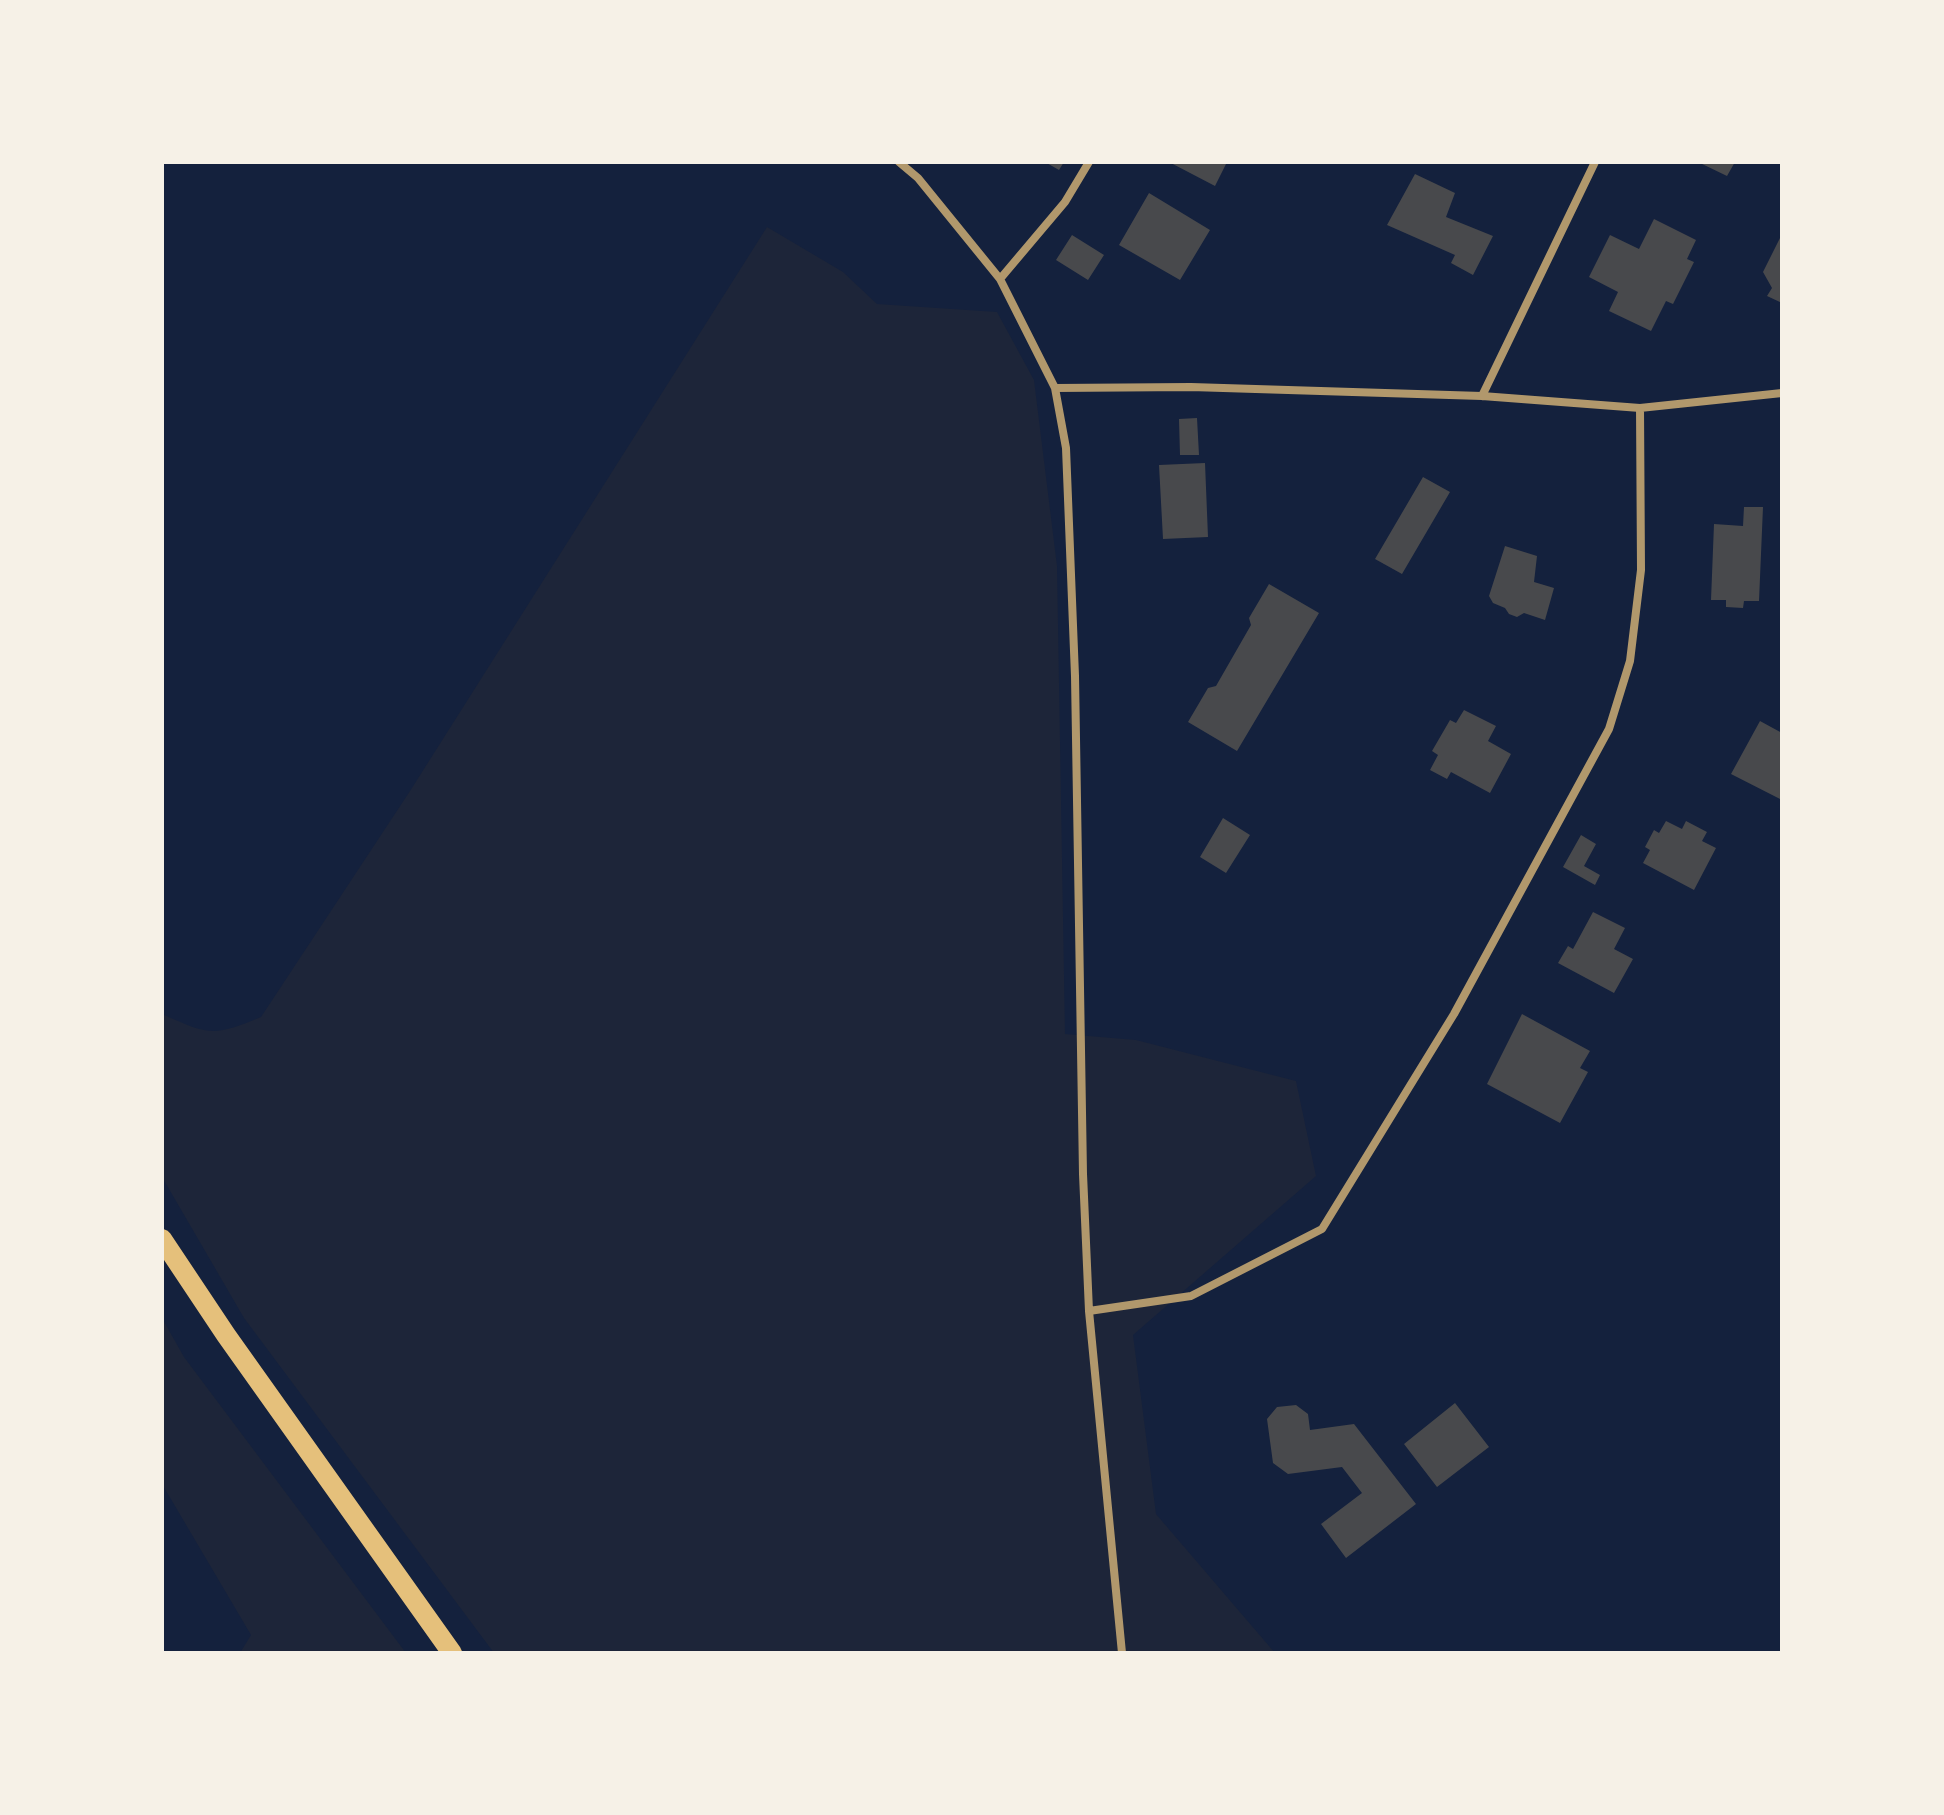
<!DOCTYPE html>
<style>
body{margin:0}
#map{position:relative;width:1944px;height:1815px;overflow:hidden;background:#14213d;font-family:"Work Sans",sans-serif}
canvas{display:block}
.frame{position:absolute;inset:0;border:164px solid #f6f1e7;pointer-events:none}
</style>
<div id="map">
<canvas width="1944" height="1815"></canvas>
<div class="frame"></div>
</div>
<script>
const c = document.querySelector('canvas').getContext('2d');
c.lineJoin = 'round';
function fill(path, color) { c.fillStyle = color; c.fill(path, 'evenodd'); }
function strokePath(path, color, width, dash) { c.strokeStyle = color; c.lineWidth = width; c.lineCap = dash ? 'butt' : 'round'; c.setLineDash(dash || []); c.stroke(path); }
fill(new Path2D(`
 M767,227L843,272L877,304L997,312L1034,380L1057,566L1065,1034L1136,1040L1296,1081L1316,1176L1133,1335L1156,1514L1275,1653H494L244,1318L162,1177V1014C209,1035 213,1037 261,1017L410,791Z
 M162,1318L184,1357L406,1653H240L251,1635L162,1484Z`), '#1d2539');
fill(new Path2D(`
 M1045,162H1064L1059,170Z
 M1169,162H1227L1215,186Z
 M1698,162H1735L1727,176Z
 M1415,174L1455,193L1446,217L1493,236L1473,275L1451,263L1455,255L1387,225Z
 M1149,193L1210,230L1180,280L1119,245Z
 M1654,219L1696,240L1687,259L1694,262L1673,304L1666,301L1651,331L1609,311L1618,292L1589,277L1610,235L1639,249Z
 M1782,234V303L1767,296L1772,288L1763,272Z
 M1072,235L1104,255L1088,280L1056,260Z
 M1197,418L1199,455H1180L1179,419Z
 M1205,463L1208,537L1163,539L1159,465Z
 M1423,477L1450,492L1402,574L1375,559Z
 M1744,507H1763L1759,601H1744L1743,608L1726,607V600H1711L1714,524L1743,526Z
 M1505,546L1537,556L1534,582L1554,588L1545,620L1524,613L1517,617L1509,614L1505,608L1493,603L1489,596Z
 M1269,584L1319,613L1237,751L1188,722L1208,688L1216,686L1251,625L1249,618Z
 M1464,710L1496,726L1488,741L1511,754L1490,793L1451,772L1447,779L1430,770L1438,755L1432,751L1450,720L1456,723Z
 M1760,721L1782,733V800L1731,774Z
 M1223,818L1250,835L1226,873L1200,857Z
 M1666,821L1682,829L1686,821L1707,832L1702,841L1716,848L1694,890L1643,863L1650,850L1645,847L1654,830L1659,833Z
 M1581,835L1596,844L1584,866L1600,875L1595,885L1563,867Z
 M1593,912L1625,928L1614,949L1633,959L1614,993L1558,963L1568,946L1573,949Z
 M1522,1014L1590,1051L1580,1068L1588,1072L1560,1123L1487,1084Z
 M1455,1403L1489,1447L1437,1487L1404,1444Z
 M1296,1405L1308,1414L1310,1430L1354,1424L1416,1504L1346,1558L1321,1524L1362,1493L1342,1467L1288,1474L1273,1463L1267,1419L1277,1407Z`), '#48494c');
strokePath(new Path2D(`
 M899,162L918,178L1000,279L1055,388L1066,448L1075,676L1083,1174L1089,1311L1122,1653
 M1000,279L1065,202L1089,162
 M1055,388L1191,387L1482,396L1640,408L1782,393
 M1482,396L1595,162
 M1089,1311L1191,1296L1322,1229L1454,1014L1609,729L1630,661L1641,570L1640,408`), '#b1986c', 8);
strokePath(new Path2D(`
 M162,1239L226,1335L452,1653`), '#e5c07b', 20);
</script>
